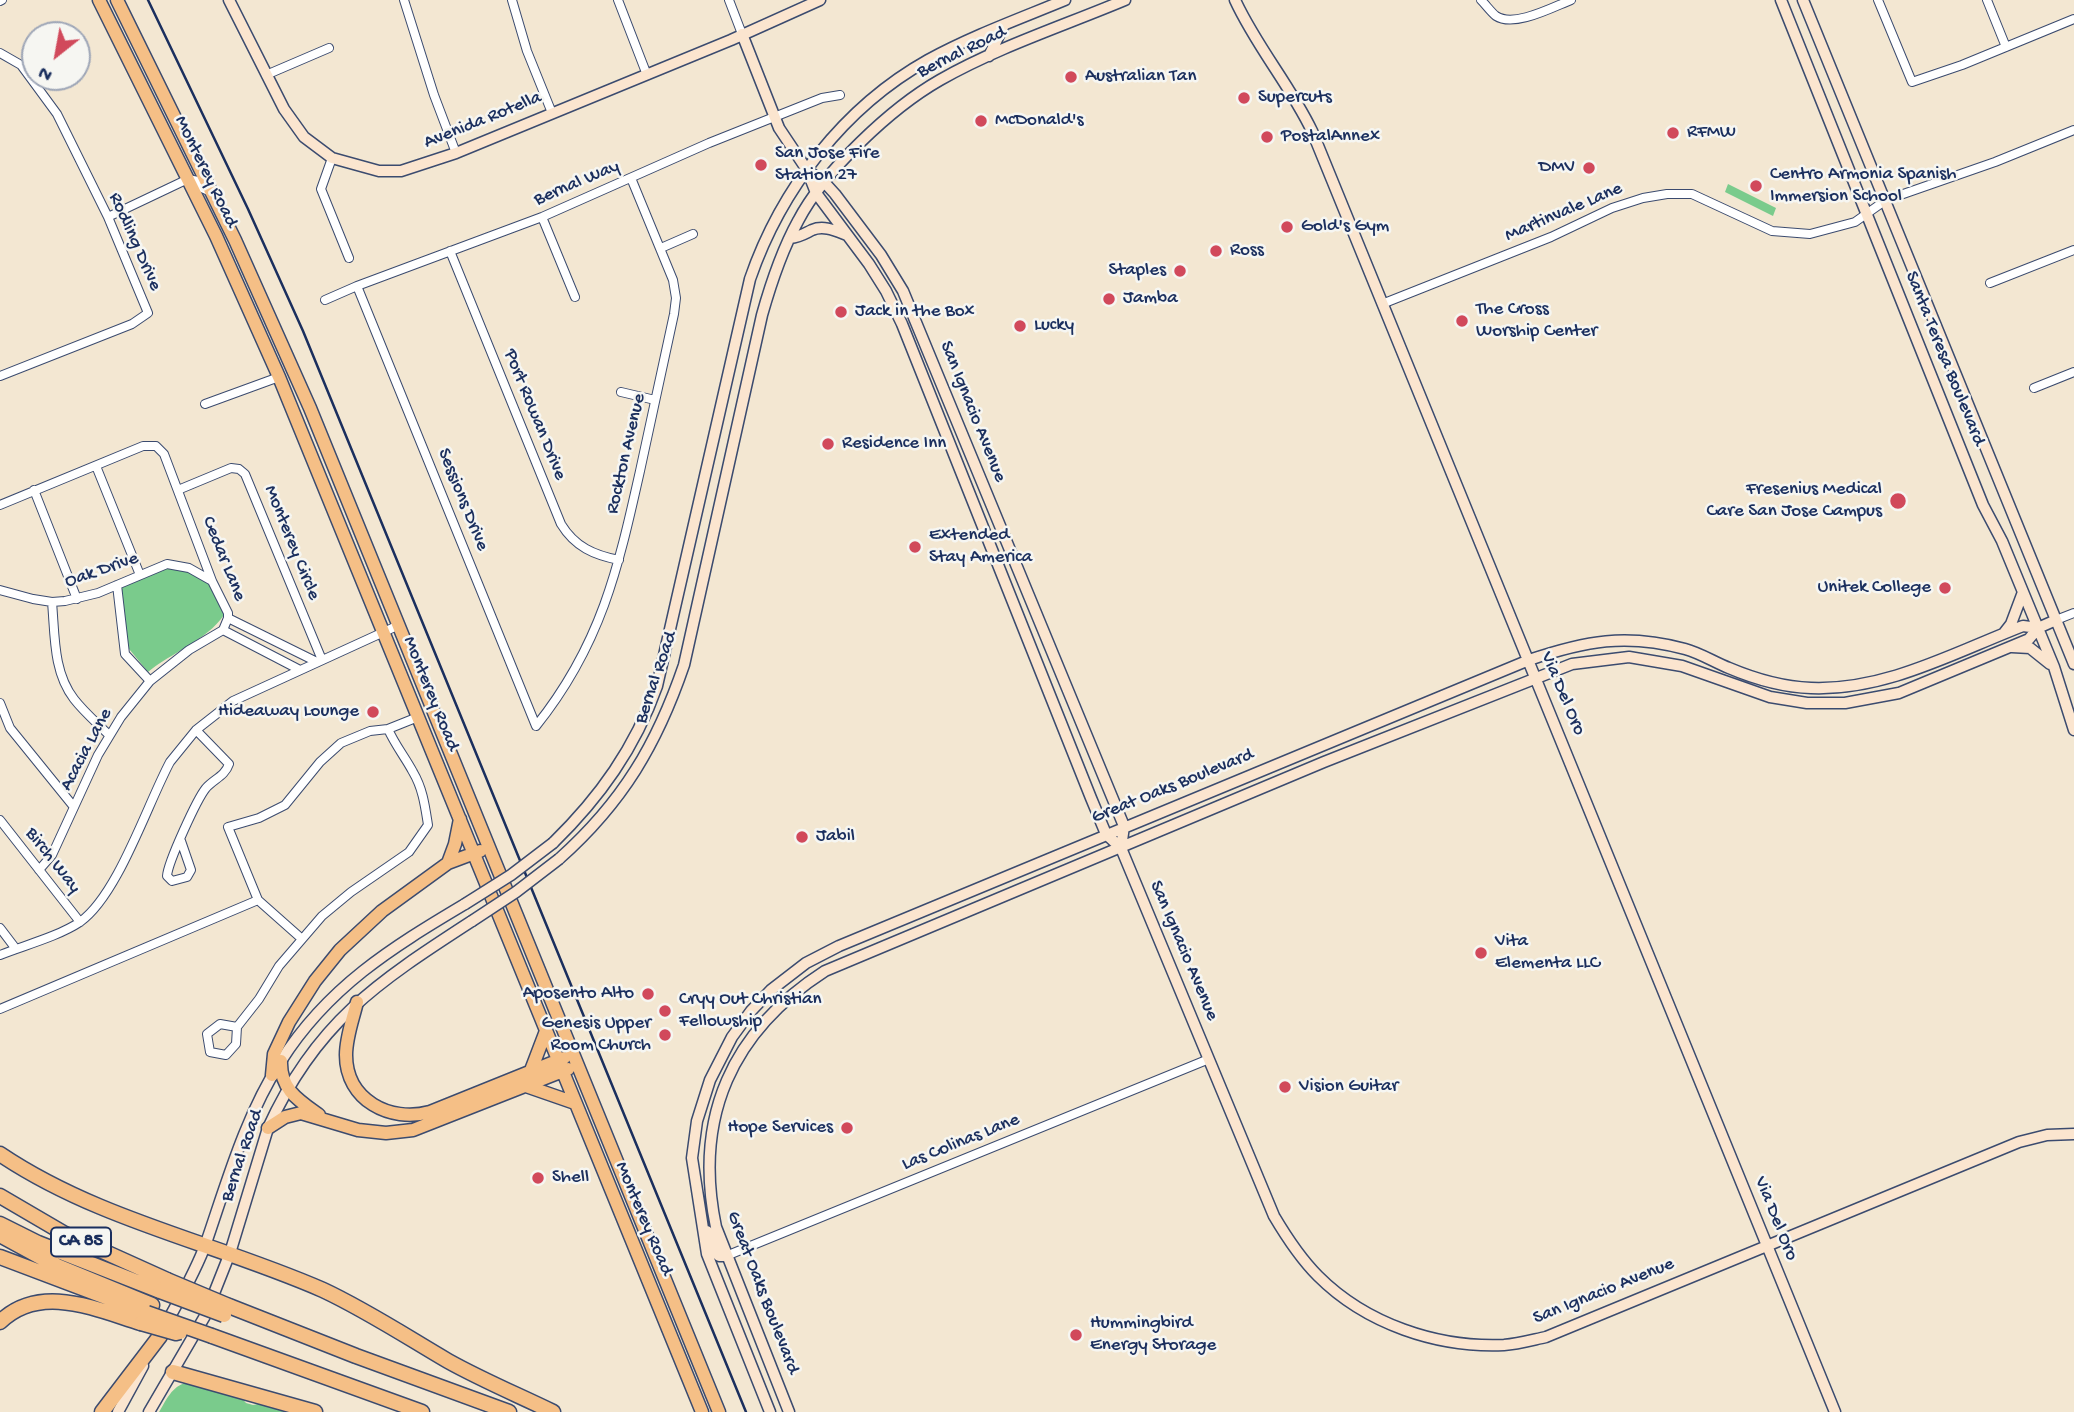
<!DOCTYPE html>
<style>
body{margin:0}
#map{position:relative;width:2074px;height:1412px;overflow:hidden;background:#f3e7d2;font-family:"Gochi Hand",sans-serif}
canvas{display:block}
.north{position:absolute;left:21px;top:21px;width:70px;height:70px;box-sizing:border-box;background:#f6f6f2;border:2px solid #9ea6b7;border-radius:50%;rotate:211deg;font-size:19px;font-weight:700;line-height:28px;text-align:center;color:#1b2f5e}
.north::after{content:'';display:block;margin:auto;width:24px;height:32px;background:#d1495b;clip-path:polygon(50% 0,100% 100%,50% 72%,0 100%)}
</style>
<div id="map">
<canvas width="2074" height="1412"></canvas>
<div class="north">N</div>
</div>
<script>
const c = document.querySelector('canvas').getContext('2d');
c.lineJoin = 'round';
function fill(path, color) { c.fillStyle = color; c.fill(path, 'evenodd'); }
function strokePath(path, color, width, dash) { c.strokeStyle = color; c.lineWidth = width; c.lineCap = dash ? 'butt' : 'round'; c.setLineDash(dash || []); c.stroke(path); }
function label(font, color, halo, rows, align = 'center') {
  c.font = font + ' "Gochi Hand",sans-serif'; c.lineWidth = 5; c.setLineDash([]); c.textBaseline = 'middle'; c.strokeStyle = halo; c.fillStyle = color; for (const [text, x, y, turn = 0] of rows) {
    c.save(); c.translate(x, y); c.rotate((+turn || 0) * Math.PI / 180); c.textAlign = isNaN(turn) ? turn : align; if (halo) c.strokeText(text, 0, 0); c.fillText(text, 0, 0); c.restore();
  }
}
fill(new Path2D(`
 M1728,184L1776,208L1773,216L1725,192Z
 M167,567L188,571L210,583L224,615C207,640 171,653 148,672L125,644L120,583Z
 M187,1381L239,1395L246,1403L253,1405L264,1403L301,1412H159C166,1401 172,1385 187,1383Z`), '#7acb8c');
const street = new Path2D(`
 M404,0L434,95L456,153
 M512,0L527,51L552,113
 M618,0L647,75
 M729,0L742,34
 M1481,0C1486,5 1491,12 1496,16C1514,28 1553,7 1571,0
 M1878,0L1912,82L1962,65L2074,19
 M1987,0L2006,47
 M0,1L2,0
 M0,53L21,65L57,114L108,217L148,313L132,324L0,376
 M266,75L329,48
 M332,158L321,189L349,258
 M108,217L188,179L198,181L202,188L211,192
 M542,217L575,297
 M661,248L693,234
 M450,251L561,524C575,547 594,555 619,560
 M1990,283L2074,250
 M357,286L536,726C601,645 618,569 640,471C651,418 663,366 674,314L676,298L673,280L631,178
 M325,300L357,286L542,217L709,143L822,98L840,95
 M1382,304L1551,237L1612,208L1643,198L1667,194H1692L1772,231L1810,234L1855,222L1886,200L1995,162L2074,130
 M2034,388L2074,372
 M621,392L655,400
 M205,404L279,377
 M96,466L140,575
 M34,490L77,599
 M178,490L231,468L239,469L245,474L322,660
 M0,505L143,446H156L164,454L212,581L228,613V618L223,630L189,650L150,681L121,717L98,755L52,855L39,870
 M117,585L125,654L150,681
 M0,590L33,599L52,602L65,601L98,593L167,564L189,568L212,581
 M52,602C55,635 53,672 74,699C84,712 97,723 109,735
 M228,618L317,662
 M2056,620L2074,613
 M223,630L300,670
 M0,703L10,728L74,807
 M0,820L80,922
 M181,841L191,870L187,877L172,881L167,876C168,862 197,799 206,788C214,779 225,776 229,764L196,730
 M0,928L16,949
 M302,939L258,900L228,827L259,818L285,805L320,762L341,743L370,731L388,729L418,717
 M0,955C25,945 57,937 80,922C118,895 147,805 170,762L196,730L233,701L399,625
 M0,1009L258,900
 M220,1024L237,1027L236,1044L226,1055L210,1052L207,1034Z
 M237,1027L259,999L279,966L322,916L351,892L409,852L428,825C425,806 423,789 413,772C405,757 395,745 388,729
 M726,1256L1209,1059`);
const secondary = new Path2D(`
 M229,0L284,109L304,137L332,158L379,171H401L456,153L731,40L820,0
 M1235,0C1256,46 1290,85 1312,131L1835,1412
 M1781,0L1983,505L2002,541L2054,667L2074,730
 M1803,0L2074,664
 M742,34L779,128L807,170L816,193L869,264L886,291L902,324L1091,798L1106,834L1121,848L1274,1216C1287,1238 1300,1258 1318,1276C1366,1324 1437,1348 1504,1345C1518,1344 1532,1340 1546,1337L2019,1142L2047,1135L2074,1134
 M989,56L1004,25
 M807,170L825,183L835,194L881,255L903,291L1124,826L1121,848
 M790,238C800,237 804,234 812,230C824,225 836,231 847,235
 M2004,633L2011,624L2023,592
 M2012,647L2030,648L2050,664
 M553,843C600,797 635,748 657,686L750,279C781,189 844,107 928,60C972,36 1019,19 1065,0
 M559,859C623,802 657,744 684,665L762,315C771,283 782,250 798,221C824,171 891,108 940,80C998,47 1063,26 1125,0
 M707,1231L716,1253L719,1256H726
 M166,1324C180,1298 196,1271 206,1243C227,1182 245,1117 281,1061C328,987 391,948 465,904
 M118,1412L143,1366
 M149,1412L205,1316L230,1253L268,1128C316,1022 378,982 472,921
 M770,1412L707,1254L692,1158L697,1121L710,1080L732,1037L751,1011L771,990L806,963L839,946L1529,660C1585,641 1626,633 1685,649C1700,653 1714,662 1729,668C1755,679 1783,687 1811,688C1886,691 1955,652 2023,626L2038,628L2056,620
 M789,1412L716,1227C693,1117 732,1031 825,971L1324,762L1572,664L1629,657L1682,666L1770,697L1807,703H1845L1899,693L2029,639L2038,628`);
const primary = new Path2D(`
 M99,0L216,236L279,377L702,1412
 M117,0L235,240L310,408L719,1412
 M448,863L455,844L460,819
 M357,1002C353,1019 346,1037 346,1055C346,1100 390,1123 430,1112L564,1058
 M281,1061C280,1089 298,1100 319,1115
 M530,1073L546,1031
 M272,1075L274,1054L289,1022L315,981L340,950L382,911L448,863L480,851
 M526,1086L575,1103
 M268,1128L285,1117L301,1113L358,1130L386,1133L413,1130L568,1069`);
const highway = new Path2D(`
 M0,1154C98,1220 216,1243 323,1290C366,1310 407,1337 448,1361C482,1380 518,1395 553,1412
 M0,1196L65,1234L167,1280
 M0,1224L38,1243L160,1291
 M0,1235L57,1266L152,1305
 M0,1257L143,1311
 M229,1306L356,1356L509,1412
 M0,1322C40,1283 95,1309 141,1323
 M212,1336L422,1412
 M173,1372L315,1412
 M102,1412L160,1336`);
strokePath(street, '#3b4b6f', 10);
strokePath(secondary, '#3b4b6f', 13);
strokePath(primary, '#3b4b6f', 15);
strokePath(highway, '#3b4b6f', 17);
strokePath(street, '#fff', 8);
strokePath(secondary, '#fbe5cf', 10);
strokePath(primary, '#f5bf86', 12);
strokePath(highway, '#f5bf86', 14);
strokePath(new Path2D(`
 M148,0L248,209L303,331L746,1412`), '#1b2f5e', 2.5);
const secondaryBridge = new Path2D(`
 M465,904L511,875L553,843
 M472,921L516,892L559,859`);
const highwayBridge = new Path2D(`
 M167,1280L229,1306
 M160,1291L224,1315
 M147,1313L212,1336
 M141,1323L176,1333L180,1332`);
strokePath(secondaryBridge, '#3b4b6f', 13, []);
strokePath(highwayBridge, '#3b4b6f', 17, []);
strokePath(secondaryBridge, '#fbe5cf', 10);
strokePath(highwayBridge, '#f5bf86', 14);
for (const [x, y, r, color] of [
 [1071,77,7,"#d1495b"],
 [1244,98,7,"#d1495b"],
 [981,121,7,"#d1495b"],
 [1673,133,7,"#d1495b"],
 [1267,137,7,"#d1495b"],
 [761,165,7,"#d1495b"],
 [1589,168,7,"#d1495b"],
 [1756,186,7,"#d1495b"],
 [1287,227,7,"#d1495b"],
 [1216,251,7,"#d1495b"],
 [1180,271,7,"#d1495b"],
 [1109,299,7,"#d1495b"],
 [841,312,7,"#d1495b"],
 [1462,321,7,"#d1495b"],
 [1020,326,7,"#d1495b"],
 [828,444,7,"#d1495b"],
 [1898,501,9,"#d1495b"],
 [915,547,7,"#d1495b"],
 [1945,588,7,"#d1495b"],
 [373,712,7,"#d1495b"],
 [802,837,7,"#d1495b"],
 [1481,953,7,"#d1495b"],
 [648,994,7,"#d1495b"],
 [665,1011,7,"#d1495b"],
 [665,1035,7,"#d1495b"],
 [1285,1087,7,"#d1495b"],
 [847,1128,7,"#d1495b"],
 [538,1178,7,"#d1495b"],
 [1076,1335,7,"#d1495b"]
]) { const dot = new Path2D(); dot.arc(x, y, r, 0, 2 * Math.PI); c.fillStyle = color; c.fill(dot); strokePath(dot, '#f6f6f2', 2.5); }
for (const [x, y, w] of [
 [81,1242,60]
]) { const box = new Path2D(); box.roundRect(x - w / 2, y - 14.5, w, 29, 5); c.fillStyle = '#f6f6f2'; c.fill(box); strokePath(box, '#1b2f5e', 2); }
label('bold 18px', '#1b2f5e', null, [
 ["CA 85",81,1242]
]);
label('19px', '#1b2f5e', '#f6f6f2', [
 ["Bernal Road",962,53,-26],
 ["Avenida Rotella",483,121,-22],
 ["Monterey Road",205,172,64],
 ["Bernal Way",577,184,-23],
 ["Martinvale Lane",1564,213,-23],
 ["Rodling Drive",134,242,66],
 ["Santa Teresa Boulevard",1944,359,68],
 ["San Ignacio Avenue",972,412,68],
 ["Port Rowan Drive",534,415,68],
 ["Rockton Avenue",627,454,-77],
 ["Sessions Drive",462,500,68],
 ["Monterey Circle",291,543,68],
 ["Cedar Lane",223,559,68],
 ["Oak Drive",102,571,-19],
 ["Bernal Road",657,678,-71],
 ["Monterey Road",430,694,68],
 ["Via Del Oro",1562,694,67],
 ["Acacia Lane",87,750,-62],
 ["Great Oaks Boulevard",1173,787,-22],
 ["Birch Way",52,861,52],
 ["San Ignacio Avenue",1183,951,67],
 ["Las Colinas Lane",961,1143,-22],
 ["Bernal Road",243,1156,-71],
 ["Monterey Road",643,1219,67],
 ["Via Del Oro",1775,1219,68],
 ["San Ignacio Avenue",1604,1292,-22],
 ["Great Oaks Boulevard",762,1293,69]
]);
label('19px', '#1b2f5e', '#f6f6f2', [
 ["Australian Tan",1085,77],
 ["Supercuts",1258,98],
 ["McDonald's",995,121],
 ["RFMW",1687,133],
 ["PostalAnnex",1281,137],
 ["San Jose Fire",775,154],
 ["Station 27",775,176],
 ["DMV",1575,168,"right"],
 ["Centro Armonia Spanish",1770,175],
 ["Immersion School",1770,197],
 ["Gold's Gym",1301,227],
 ["Ross",1230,251],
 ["Staples",1166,271,"right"],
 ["Jamba",1123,299],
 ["The Cross",1476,310],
 ["Worship Center",1476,332],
 ["Jack in the Box",855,312],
 ["Lucky",1034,326],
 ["Residence Inn",842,444],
 ["Fresenius Medical",1882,490,"right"],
 ["Care San Jose Campus",1882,512,"right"],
 ["Extended",929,536],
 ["Stay America",929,558],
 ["Unitek College",1931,588,"right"],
 ["Hideaway Lounge",359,712,"right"],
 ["Jabil",816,837],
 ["Vita",1495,942],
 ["Elementa LLC",1495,964],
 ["Aposento Alto",634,994,"right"],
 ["Cryy Out Christian",679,1000],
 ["Fellowship",679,1022],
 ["Genesis Upper",651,1024,"right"],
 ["Room Church",651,1046,"right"],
 ["Vision Guitar",1299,1087],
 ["Hope Services",833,1128,"right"],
 ["Shell",552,1178],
 ["Hummingbird",1090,1324],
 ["Energy Storage",1090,1346]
], 'left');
</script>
